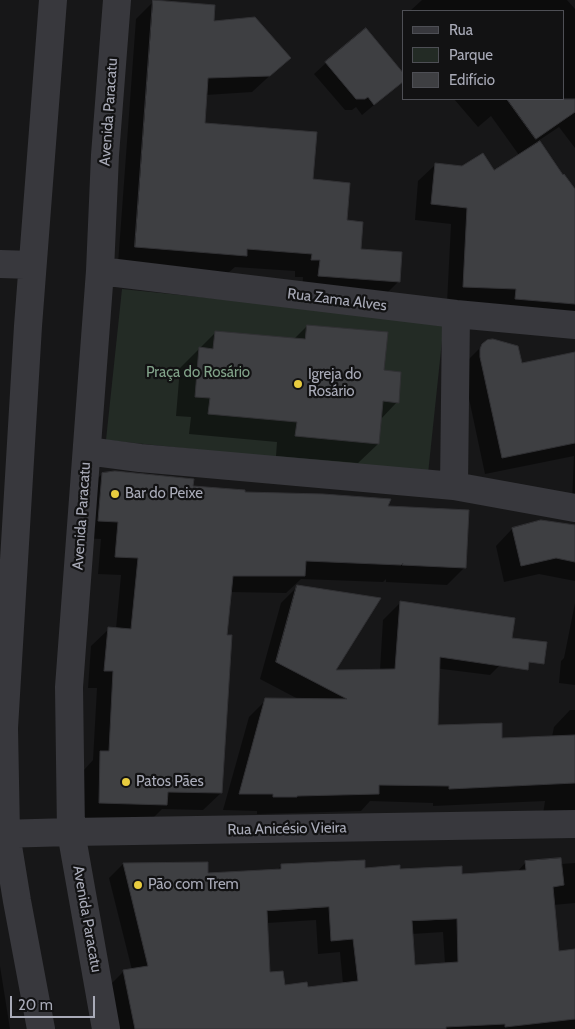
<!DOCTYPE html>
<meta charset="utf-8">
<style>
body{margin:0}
#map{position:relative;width:575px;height:1029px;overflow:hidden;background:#171718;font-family:Cabin,sans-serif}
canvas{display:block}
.legend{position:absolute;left:402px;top:10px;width:162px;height:90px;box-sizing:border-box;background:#121213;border:1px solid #4e4f55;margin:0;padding:6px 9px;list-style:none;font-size:15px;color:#a9abb8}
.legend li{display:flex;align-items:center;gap:10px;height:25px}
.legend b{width:25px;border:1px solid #4e4f55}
.scale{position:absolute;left:10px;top:996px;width:85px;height:22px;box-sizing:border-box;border:2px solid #a9abb8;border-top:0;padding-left:6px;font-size:15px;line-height:18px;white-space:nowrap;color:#a9abb8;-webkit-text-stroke:4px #121213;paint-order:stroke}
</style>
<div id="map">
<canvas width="575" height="1029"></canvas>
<ul class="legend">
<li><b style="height:6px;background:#38383d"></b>Rua</li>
<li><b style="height:14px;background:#232b25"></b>Parque</li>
<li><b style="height:14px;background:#3e3f42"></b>Edifício</li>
</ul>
<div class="scale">20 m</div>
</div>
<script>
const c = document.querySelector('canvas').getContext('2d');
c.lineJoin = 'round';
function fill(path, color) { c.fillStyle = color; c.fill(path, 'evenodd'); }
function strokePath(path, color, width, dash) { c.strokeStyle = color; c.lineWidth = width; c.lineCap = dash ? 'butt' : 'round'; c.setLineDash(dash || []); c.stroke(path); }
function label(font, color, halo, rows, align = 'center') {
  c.font = font + ' Cabin,sans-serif'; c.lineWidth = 4.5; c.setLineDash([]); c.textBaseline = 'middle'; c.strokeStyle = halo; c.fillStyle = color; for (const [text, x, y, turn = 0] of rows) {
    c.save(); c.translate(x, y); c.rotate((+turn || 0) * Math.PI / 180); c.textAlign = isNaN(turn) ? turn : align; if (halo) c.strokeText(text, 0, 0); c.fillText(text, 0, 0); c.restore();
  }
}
fill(new Path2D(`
 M122,289L444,322L428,474L106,440Z`), '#232b25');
fill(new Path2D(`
 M422,0H567L575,9V148L559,127L538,141L562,177L575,191V321L447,303L451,224L415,220L418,181L435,165L493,172L519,155L491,116L478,127L454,99H564V11H410Z
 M154,1L213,22L289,58L252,92L206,95L204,124L312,180L346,222L359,250L399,281L381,299L302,293L303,277H295V271L235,267L228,273L118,264L136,19Z
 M326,63L404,80L362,115L356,107L352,110H345L314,74Z
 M307,326L383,371L397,402L380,420L378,444L358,463L276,456L277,442L189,434L191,417L176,416L180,368L215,333L293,340Z
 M483,345L521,364L575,353V502H572L574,456L485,474L464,375L466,362Z
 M102,474L244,493L386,508L465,567L447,585L386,582V579L383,582L301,579L286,593L230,592L225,636L221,793L203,810L162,809L149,822L82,820L84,770L93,760L97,688H88L91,646L109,629H116L121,575L98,574L101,539L81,538L85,491Z
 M575,526V581L539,574L504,582L496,546L512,529Z
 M298,586L334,671L380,670L383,620L400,603L507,658L490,675L426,667L437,726L501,740L552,737L554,727L570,710H575V814H543L545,801L433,806V803L370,801L361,811L257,814V811L223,810L249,717L266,700H300L260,679L281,603Z
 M575,603V685L559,683L561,661L564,658Z
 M526,862L561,864L575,863V903L553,905L558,953L575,950V1029H118L110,985L124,971L132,970L109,878L123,864H207V875L276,871L282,865L461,875L517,872ZM316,920L318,954L340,952L343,984L307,988L283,986L269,973L267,923ZM443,932L445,964L414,966L412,934Z
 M0,966L10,1029H0Z`), '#0007');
const building = new Path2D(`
 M153,0L215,5L214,21L255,17L291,58L270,76L208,78L205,123L317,132L313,179L350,183L347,220L363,222L361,249L402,252L400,282L318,276L320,260H311L312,254L247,249V256L135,247Z
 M366,28L404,74V81L374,105L368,97L365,99H356L325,62Z
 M507,99H575V112L536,139Z
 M540,141L563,175L564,174L575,189V304L515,299L516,289L463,287L467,208L431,204L435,163L462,166L483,153L494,170Z
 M307,325L388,332L384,370L401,372L399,403L383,401L379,444L295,436L297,422L208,414L210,398L195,397L199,347L213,349L215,331L305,339Z
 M493,339L518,346L522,363L575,352V443L502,458L480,357V349L482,344L487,340Z
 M115,471L194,479L193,486L245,490V492L323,494L391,499L388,506L469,510L466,568L402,565L403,563L401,565L306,561L305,576H233L227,635H232L222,793L168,792L167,805L99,803L100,751H109L113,671H104L108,627L131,629L138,558L115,557L118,522L98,521L102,473Z
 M541,520L575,525V562L556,558L521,566L512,528Z
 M297,585L381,598L336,670L395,669L400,601L515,618L512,638L547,642L544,664L529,662L528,670L440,657L438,725L502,723V738L575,735V783L449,789V786L379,785V794L297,796V797H273V794H239L265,698L347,699L276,662Z
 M561,858L564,885L553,887L559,951L575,949V1019L505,1027V1024L446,1027V1029H135L123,970L148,966L123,863L208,862V873L281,869V864L365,860V868L400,865V869L462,866V874L526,870L525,861ZM329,907L331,941L353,939L358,981L308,987L307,982L285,985L283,971L270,972L267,911ZM457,919L458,962L415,965L412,921Z`);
fill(building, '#3e3f42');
strokePath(building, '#313134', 1);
strokePath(new Path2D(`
 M0,264L32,265
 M100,271L456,314L575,325
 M87,451L140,458L454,486L575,508
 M454,486L456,314
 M0,834L71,832L575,824
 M41,1029L17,901L6,834L4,728L28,326L53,0
 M106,1029L71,832L69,687L100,271L105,155L117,0`), '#38383d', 28);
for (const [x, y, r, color] of [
 [298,384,5,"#e8cc3f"],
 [115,494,5,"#e8cc3f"],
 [126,782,5,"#e8cc3f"],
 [138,885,5,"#e8cc3f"]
]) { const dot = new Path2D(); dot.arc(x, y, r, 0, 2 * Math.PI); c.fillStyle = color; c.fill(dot); strokePath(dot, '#121213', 2); }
label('15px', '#a9abb8', '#121213', [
 ["Avenida Paracatu",109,112,-86],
 ["Rua Zama Alves",337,300,7],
 ["Avenida Paracatu",82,516,-86],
 ["Rua Anicésio Vieira",287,829,-1],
 ["Avenida Paracatu",87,919,80]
]);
label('15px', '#81a289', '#121213', [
 ["Praça do Rosário",198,373]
]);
label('15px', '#a9abb8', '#121213', [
 ["Igreja do",308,375],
 ["Rosário",308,392],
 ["Bar do Peixe",125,494],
 ["Patos Pães",136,782],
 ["Pão com Trem",148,885]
], 'left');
</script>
